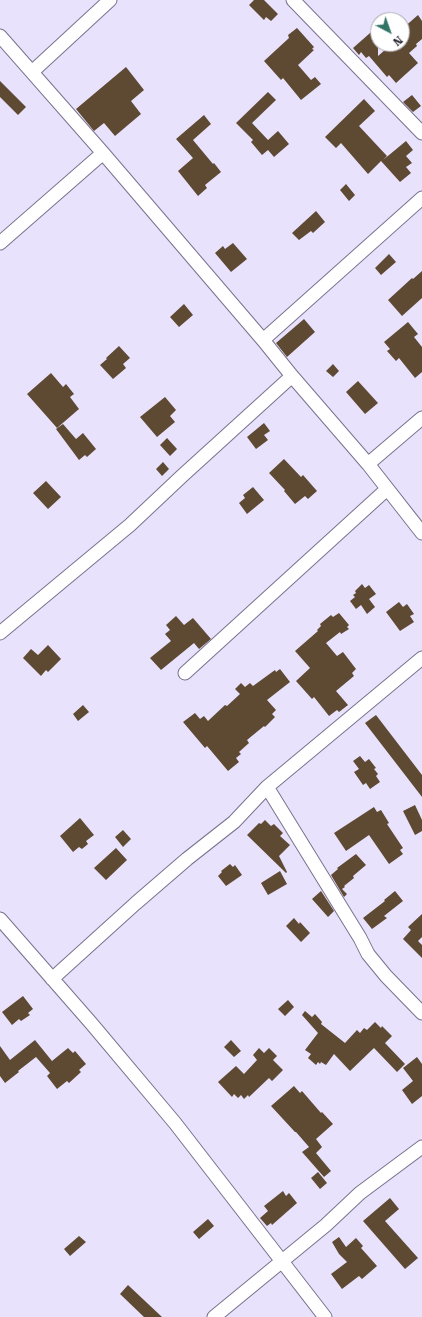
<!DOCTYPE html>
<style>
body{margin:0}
#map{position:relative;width:422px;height:1317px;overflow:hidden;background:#e9e2fc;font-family:"Roboto Serif",serif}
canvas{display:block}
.north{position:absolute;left:370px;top:12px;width:40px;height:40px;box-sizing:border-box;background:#fff;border:1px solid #acabb0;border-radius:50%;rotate:139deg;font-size:11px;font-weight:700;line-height:16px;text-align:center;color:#302d39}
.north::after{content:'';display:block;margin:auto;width:14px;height:18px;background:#327567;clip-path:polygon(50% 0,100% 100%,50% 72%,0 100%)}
</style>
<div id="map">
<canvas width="422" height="1317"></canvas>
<div class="north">N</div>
</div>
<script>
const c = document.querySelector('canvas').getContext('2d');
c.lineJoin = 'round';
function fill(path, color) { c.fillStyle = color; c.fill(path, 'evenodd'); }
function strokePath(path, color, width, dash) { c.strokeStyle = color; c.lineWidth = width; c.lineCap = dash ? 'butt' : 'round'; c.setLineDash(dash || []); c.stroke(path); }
fill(new Path2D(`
 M254,0H264L278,14L271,21L266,17L264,20L249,5Z
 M418,15L422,21V39L416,44L417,46L409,53L418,63L396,83L389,75L387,77L369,56L366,58L361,52L359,55L353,48L378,26V56L392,44H402V29Z
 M297,28L314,47L312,49L314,50L298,65L311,80L315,77L321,84L301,100L283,78L281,80L264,61L289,38L288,35Z
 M126,67L144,90L131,101L141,114L115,136L104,123L94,131L76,109Z
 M0,81L26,107L18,115L0,97Z
 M268,92L276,100L252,123L268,140L278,131L289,144L274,157L268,150L262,155L251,142L253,140L236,123Z
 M412,95L421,106L413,112L403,102Z
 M364,99L375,111L359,126L387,156L383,160L406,141L413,150L406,156L412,163L406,167L411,173L400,182L381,161L368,174L341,143L336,148L325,137Z
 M204,115L211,124L193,140L213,164L214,163L221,172L205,185L207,188L198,196L178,171L193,158L176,139Z
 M346,184L355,195L349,201L340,190Z
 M316,211L325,222L313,233L311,231L299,240L292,233Z
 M233,243L247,259L231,272L215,253L223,246L225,249Z
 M389,254L396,262L381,275L375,268Z
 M422,271V298L402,316L388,300L412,278L413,279Z
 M184,304L193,315L179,327L170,317Z
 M304,319L315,332L287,357L276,343Z
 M408,322L418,334L414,337L422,347V372L415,378L399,358L396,361L387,351L390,349L384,342Z
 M119,346L130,358L123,364L126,368L113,379L100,365L107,359L106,358Z
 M333,364L339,371L333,377L326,371Z
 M51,373L63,387L66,384L74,394L70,397L79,409L57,428L27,394Z
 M358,381L378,403L365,414L346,392Z
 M165,397L176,410L170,416L175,422L157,437L140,417Z
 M264,423L270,431L264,435L268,440L256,449L247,437Z
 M63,424L76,439L83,433L96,449L87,457L85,455L79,460L56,429Z
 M167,438L177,449L170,456L160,445Z
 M284,459L301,477L303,475L317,491L308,499L305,496L295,504L284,491L285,490L269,473Z
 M163,462L169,469L162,476L156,469Z
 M46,481L61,497L48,509L33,493Z
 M253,487L264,500L247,514L239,503L245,498L243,495Z
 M362,584L365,588L369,585L376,594L369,599L375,607L367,614L361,605L356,609L350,601L355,597L353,595L356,593L355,591Z
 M399,602L403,607L407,604L414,614L410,616L414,622L400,631L386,612Z
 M339,613L349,625L347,627L349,629L341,634L340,632L326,643L337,656L343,652L356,669L352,673L354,676L336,691L348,705L339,712L337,710L329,716L314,697L312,699L296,681L310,668L295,651L318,631L317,630L321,626L320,624L331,615L333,617Z
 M176,616L184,625L193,618L211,639L199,649L194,643L161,670L150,658L171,641L165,634L170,630L166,625Z
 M48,645L61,659L48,672L46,670L41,676L23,658L31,649L38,655Z
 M280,669L290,682L267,700L276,710L272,714L275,717L265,727L264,726L247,740L249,743L239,752L241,754L236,758L239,762L228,771L207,746L205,748L183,722L195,713L200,719L204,716L208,721L225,705L227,706L240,694L235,689L241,683L245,687L250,683L253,686L275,670L276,672Z
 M83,705L89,712L78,721L73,714Z
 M376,715L422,775V797L365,723Z
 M360,756L365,762L369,759L376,768L374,769L378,774L376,776L380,782L370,789L366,783L363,785L354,772L359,769L353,761Z
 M415,805L422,820V831L415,835L403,811Z
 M374,807L377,812L381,810L389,823L387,824L403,848L400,850L403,854L389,864L369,835L346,851L334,833Z
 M80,818L94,835L86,841L88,844L82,849L79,847L73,852L60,836Z
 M265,820L271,826L274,824L283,833L280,836L290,845L279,856L287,872L286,873L247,835L259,823L261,824Z
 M123,830L131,839L123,847L115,837Z
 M116,848L127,860L106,880L94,868Z
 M356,854L366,865L353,876L354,878L344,886L345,887L342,889L347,894L344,897L331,875L338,869L337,868Z
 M230,864L233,867L235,865L242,875L226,886L218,876L222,872L221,871Z
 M280,871L287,884L268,895L261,883Z
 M321,891L334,911L328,917L312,899Z
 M395,891L403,901L384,916L387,918L372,929L363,918L385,901L384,900Z
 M422,914V937L418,941L422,945V958L403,939L411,930L408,927Z
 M294,918L299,924L300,922L310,933L301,942L286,926Z
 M23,996L33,1009L28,1013L30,1015L21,1021L19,1019L12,1025L2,1012Z
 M288,1000L294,1007L285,1016L278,1009Z
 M305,1011L312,1017L315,1014L322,1022L321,1024L345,1043L357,1030L360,1033L364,1028L367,1030L375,1022L381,1028L382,1026L392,1036L385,1043L405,1064L397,1072L374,1048L350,1071L334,1054L326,1065L321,1062L320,1064L318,1062L316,1065L308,1058L311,1054L305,1050L318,1033L302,1015Z
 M35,1040L52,1061L68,1048L73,1053L75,1051L86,1064L79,1070L81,1072L69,1083L67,1081L57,1089L47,1076L50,1073L36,1057L18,1071L19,1072L5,1083L0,1076V1046L10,1060Z
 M231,1040L241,1051L234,1057L224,1047Z
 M259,1048L264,1053L269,1048L277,1056L273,1060L283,1070L272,1081L269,1078L249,1097L248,1095L244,1099L241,1095L238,1098L234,1094L232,1097L218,1082L236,1066L244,1074L257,1060L253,1055Z
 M417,1057L422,1064V1096L412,1104L402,1090L413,1081L403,1068Z
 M294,1086L300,1093L302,1091L321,1113L322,1112L333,1124L316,1139L322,1147L316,1153L331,1171L324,1177L302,1152L309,1147L296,1132H295L271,1106Z
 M318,1172L327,1183L320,1189L311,1178Z
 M283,1191L286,1196L289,1193L297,1203L272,1225L271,1223L267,1226L260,1218L268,1211L264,1206Z
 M390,1198L399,1209L385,1221L418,1258L405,1269L363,1221Z
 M208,1219L214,1226L199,1239L193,1232Z
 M79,1236L86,1242L70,1256L64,1249Z
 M339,1237L346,1247L356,1238L363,1246L361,1248L377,1266L362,1279L359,1276L342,1289L331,1274L347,1262L339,1254L332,1242Z
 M128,1285L162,1317H144L120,1294Z`), '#5e4933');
const minor = new Path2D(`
 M293,0L422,133
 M0,36L103,153L263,340L292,376L368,464L422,533
 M32,72L110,0
 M0,243L103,153
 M263,340L422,198
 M368,464L422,418
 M0,633L130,525L182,476L292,376
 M185,673L387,489
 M267,787L360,938L368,954L386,976L422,1013
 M0,919L91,1023L175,1123L325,1317
 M52,979L136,903L187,859L234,822L267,787L422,658
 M214,1317L326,1225L360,1193L422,1147`);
strokePath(minor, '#7a728e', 15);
strokePath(minor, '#fff', 13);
</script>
